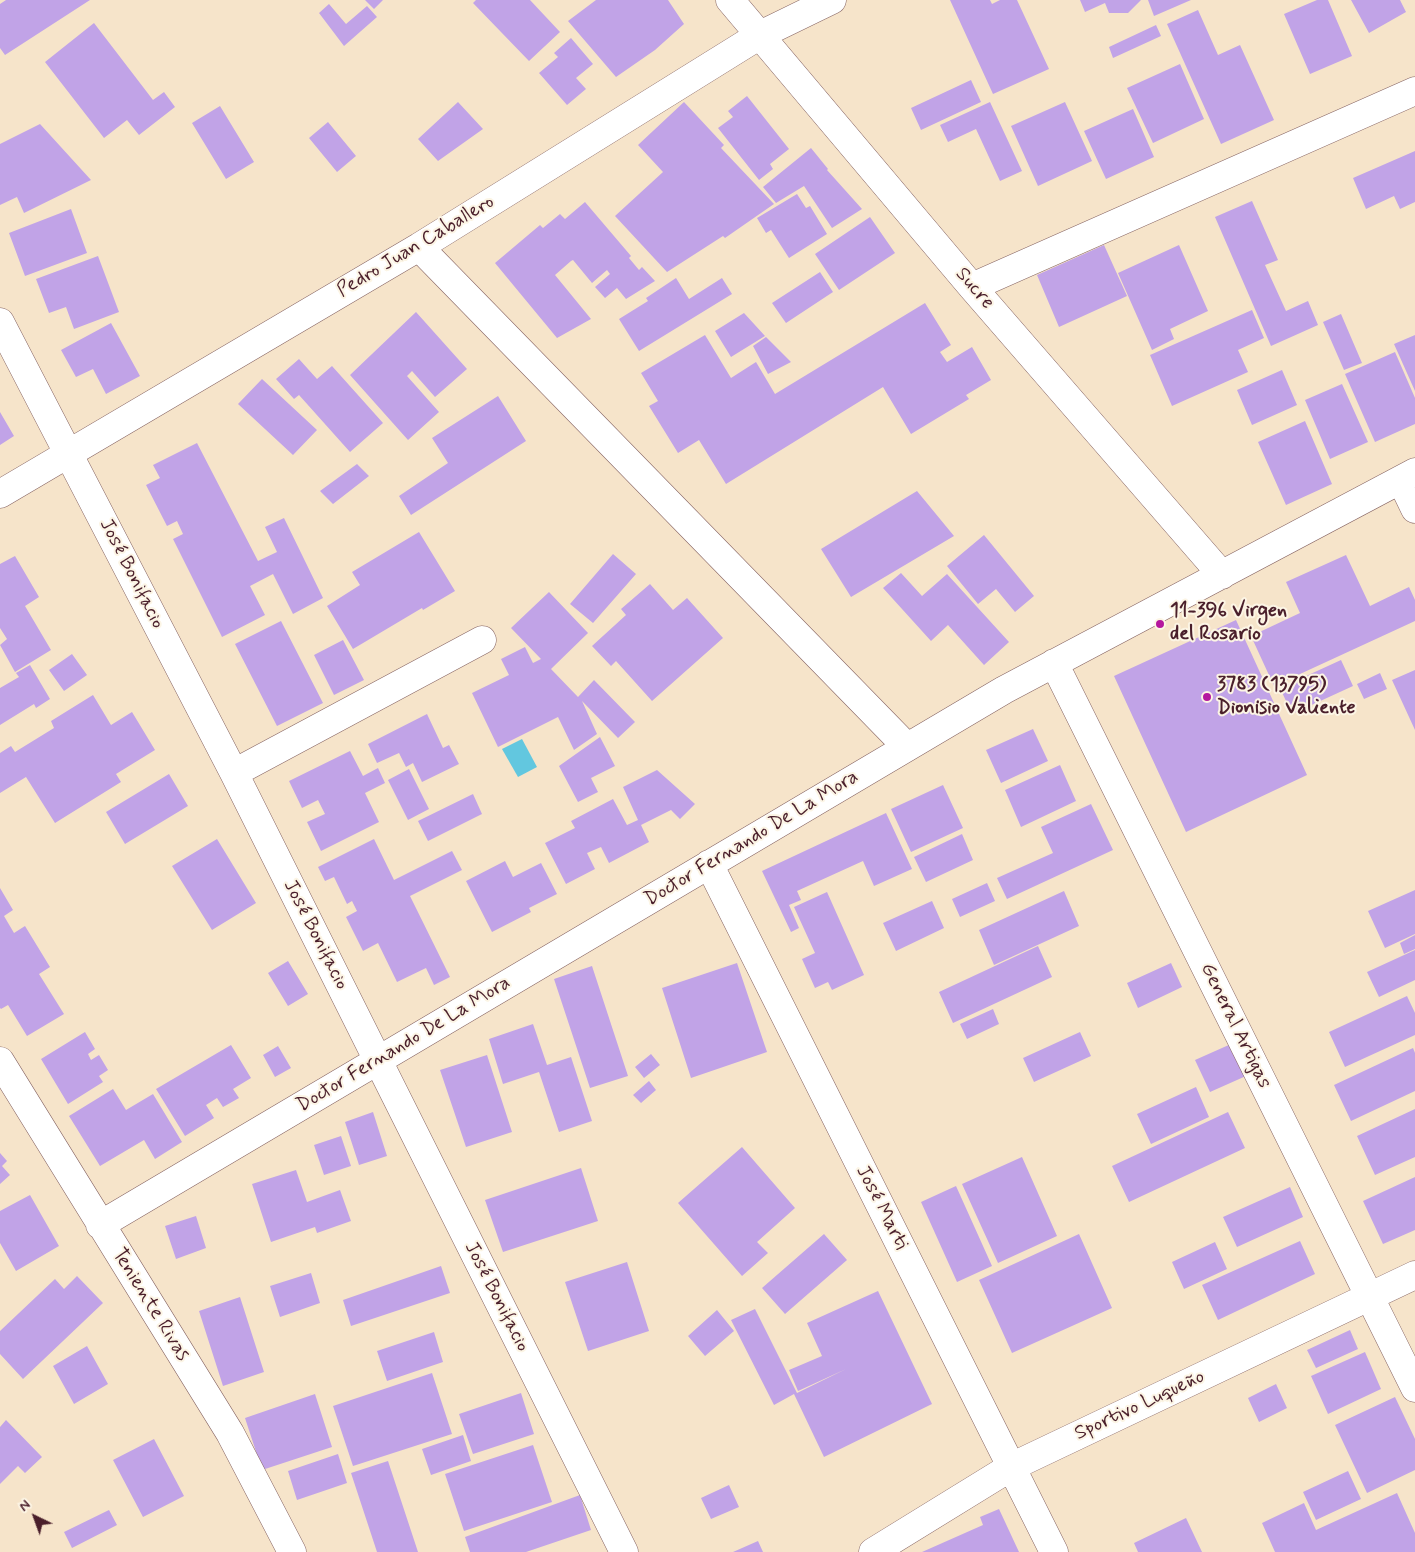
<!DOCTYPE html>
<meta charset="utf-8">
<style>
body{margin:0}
#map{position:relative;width:1415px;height:1552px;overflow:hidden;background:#f6e4ca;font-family:Mynerve,sans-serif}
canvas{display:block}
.north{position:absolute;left:10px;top:1492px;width:50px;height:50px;-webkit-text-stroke:4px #fcf5e5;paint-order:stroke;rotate:318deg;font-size:14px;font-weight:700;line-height:20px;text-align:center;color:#4a1f2b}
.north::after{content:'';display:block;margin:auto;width:18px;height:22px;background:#4a1f2b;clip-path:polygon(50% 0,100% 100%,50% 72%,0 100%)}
</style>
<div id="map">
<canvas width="1415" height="1552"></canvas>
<div class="north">N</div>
</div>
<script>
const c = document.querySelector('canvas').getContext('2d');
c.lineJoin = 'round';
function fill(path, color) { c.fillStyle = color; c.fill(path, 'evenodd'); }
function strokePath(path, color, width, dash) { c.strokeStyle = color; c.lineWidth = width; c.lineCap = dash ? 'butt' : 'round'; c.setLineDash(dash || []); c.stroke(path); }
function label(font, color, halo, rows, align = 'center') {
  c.font = font + ' Mynerve,sans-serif'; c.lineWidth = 4; c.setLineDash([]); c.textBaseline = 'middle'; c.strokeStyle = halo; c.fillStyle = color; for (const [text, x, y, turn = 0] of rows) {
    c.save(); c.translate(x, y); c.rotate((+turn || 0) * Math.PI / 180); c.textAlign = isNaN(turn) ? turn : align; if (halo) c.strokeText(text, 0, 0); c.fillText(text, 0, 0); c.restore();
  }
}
fill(new Path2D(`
 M522,739L537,767L518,777L502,749Z`), '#62c7df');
fill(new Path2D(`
 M6,0H90L5,55L0,48V4Z
 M365,0H383L374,9Z
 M476,0H530L560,32L529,61L473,3Z
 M596,0H668L684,24L655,50L616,77L568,21Z
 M950,0H990L992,4L1000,0H1017L1049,69L993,94Z
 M1080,0H1141L1128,13H1109L1105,3L1085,12Z
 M1148,0H1191L1154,16Z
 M1317,0H1328L1352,56L1310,74L1284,14Z
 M1351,0H1400L1406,12L1369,33Z
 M329,4L346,24L367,6L377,17L344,46L319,13Z
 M1198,10L1218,55L1240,45L1274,120L1221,144L1167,24Z
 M94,23L153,100L164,92L175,107L139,135L127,120L104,138L45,62Z
 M1156,25L1161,36L1113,58L1109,47Z
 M571,38L593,64L576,78L586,89L567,105L539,73L558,57L554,53Z
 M1180,64L1204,119L1153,143L1127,88Z
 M971,80L981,102L921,130L911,108Z
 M747,96L789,149L770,164L773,169L759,180L718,128L733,117L728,111Z
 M458,102L483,129L438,161L418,139Z
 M684,102L724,145L721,148L774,204L725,238L723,236L667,272L615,216L663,172L638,145Z
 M990,102L1022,171L1000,181L976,129L948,142L940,125Z
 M1065,102L1092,161L1038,186L1011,126Z
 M220,106L254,162L226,179L192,123Z
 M1133,109L1154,157L1106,179L1084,131Z
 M328,122L356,156L337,172L309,138Z
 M40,124L91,180L24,213L17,197L0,205V144Z
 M811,148L828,169L827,170L862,209L832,228L804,186L776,203L763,187Z
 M1415,151V202L1400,209L1394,196L1366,209L1353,178Z
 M797,194L806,208L810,206L827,234L789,258L771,230L766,233L757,218Z
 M1252,201L1278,260L1265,265L1286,311L1308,301L1318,325L1271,346L1215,217Z
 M585,202L631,256L629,258L639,270L642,267L655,281L626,299L617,288L605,298L595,287L610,274L607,270L592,283L573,260L571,261L555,275L591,319L557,338L495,263L540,225L543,228L560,214L565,219Z
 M71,209L87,253L25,276L9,233Z
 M870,217L895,253L839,290L815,254Z
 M1104,245L1127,296L1059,327L1037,275Z
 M1179,245L1208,311L1170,329L1174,339L1152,350L1118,273Z
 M98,256L119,312L74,329L66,307L49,313L36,279Z
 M820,272L833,292L786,323L772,303Z
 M676,278L689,299L722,278L732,294L639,351L619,319L648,301L646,298Z
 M925,303L951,345L940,352L947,362L972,347L991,380L966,395L969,399L911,434L883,387L726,484L699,440L678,453L649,406L658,401L641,373L705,335L731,378L756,362L775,394Z
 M1252,310L1264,338L1238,350L1248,372L1172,406L1150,355Z
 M416,312L467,369L435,397L412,371L407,376L439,412L408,440L350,375Z
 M744,313L765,336L731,357L715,331Z
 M1341,314L1362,363L1344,370L1323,322Z
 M111,323L140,376L106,394L93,369L76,377L61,350Z
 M1415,335V391L1394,344Z
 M766,337L791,362L768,374L753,346Z
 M1395,352L1415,398V424L1375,442L1345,374Z
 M299,359L317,379L332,366L383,423L350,452L299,395L294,399L276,379Z
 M1282,370L1297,405L1252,425L1237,390Z
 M262,379L317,430L293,455L238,404Z
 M1342,384L1368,442L1330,459L1305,400Z
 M498,396L526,441L411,515L399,496L448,463L432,438Z
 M0,412L14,436L0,445Z
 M1305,421L1332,484L1286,505L1258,442Z
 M197,443L258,561L277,552L265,527L284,518L323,598L293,614L273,574L250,586L265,615L222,637L173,539L183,534L177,521L167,526L146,485L160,478L153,465Z
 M357,464L369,476L333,504L320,491Z
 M917,491L954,536L851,597L821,549Z
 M419,532L455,591L423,610L422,608L353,649L327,606L360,585L352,572Z
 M984,535L1034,596L1015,612L996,589L978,604L947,566Z
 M613,554L636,574L593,623L570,604Z
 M1346,555L1370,606L1409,587L1415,600V621L1274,686L1251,636L1300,613L1286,582Z
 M15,556L39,597L25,606L51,650L15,672L0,645L7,639L0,628V564Z
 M901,573L922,596L947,574L1009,642L984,665L948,625L931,641L883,588Z
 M650,584L673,610L687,598L723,638L652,701L616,661L611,666L592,646L626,615L621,609Z
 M549,592L588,633L551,669L578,697L594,680L635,722L618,738L582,701L597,734L574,750L558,717L498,747L472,693L509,675L501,659L525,647L533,663L541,659L511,628Z
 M1236,620L1307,775L1186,832L1114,676Z
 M281,621L323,703L277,726L235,644Z
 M343,640L364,680L334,695L314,655Z
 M72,654L87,675L64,691L49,670Z
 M1341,660L1353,686L1292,714L1280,688Z
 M30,665L50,699L36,708L34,704L0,725V688L19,677L16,673Z
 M1415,670V730L1392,680Z
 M1380,673L1387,689L1364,699L1357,684Z
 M93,695L111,725L132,712L155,750L116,774L121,782L55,823L26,777L0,793V753L11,746L15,752L54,728L51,721Z
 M427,714L443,748L449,745L459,764L422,782L413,763L406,767L399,753L377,763L368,744Z
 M1033,729L1048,761L1001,783L986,750Z
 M600,737L615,766L591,778L598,792L578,802L559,766Z
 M350,751L363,776L378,768L385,783L365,793L379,822L321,851L307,822L325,814L318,800L302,808L289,781Z
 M1060,765L1076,801L1021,827L1005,790Z
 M409,769L429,809L408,820L388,780Z
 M657,770L695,804L680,819L671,810L641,825L649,842L609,863L601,847L587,853L595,869L566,884L545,843L575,828L571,821L613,799L627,825L638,820L623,787Z
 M169,774L188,806L125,844L106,812Z
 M943,785L963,828L911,852L891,809Z
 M473,794L482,814L428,841L418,821Z
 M1091,804L1113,850L1007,899L997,878L1053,853L1041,827Z
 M886,813L912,869L874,886L863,861L797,891L801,900L789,905L799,928L791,932L762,871Z
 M962,834L973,860L926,882L914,857Z
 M217,839L256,903L212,930L172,866Z
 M374,839L394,880L452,851L462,870L410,896L450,977L434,985L426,968L397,982L378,943L363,951L346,917L357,911L352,901L347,904L334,877L325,881L318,867Z
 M505,861L513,877L541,863L557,894L529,908L531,912L492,932L466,881Z
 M987,883L995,901L960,917L952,899Z
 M0,888L13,910L4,916L14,933L25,926L50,967L39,974L64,1014L27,1036L8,1005L1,1009L0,1008Z
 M1415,890V934L1385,948L1368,911Z
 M1064,891L1079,926L994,965L979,930Z
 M827,892L864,975L832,990L828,982L815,988L802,959L815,953L794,907Z
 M932,901L944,928L896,951L883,923Z
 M1415,935V949L1404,954L1400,943Z
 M1038,946L1052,977L953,1023L939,992Z
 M1415,950V980L1379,997L1367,972Z
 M288,961L308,994L288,1006L268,973Z
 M737,963L767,1052L691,1078L662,988Z
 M1171,963L1182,987L1138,1008L1127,983Z
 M592,966L628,1076L590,1088L554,979Z
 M1407,996L1415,1013V1035L1345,1067L1329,1032Z
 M993,1009L999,1024L967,1039L960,1024Z
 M533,1024L547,1065L571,1057L592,1121L559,1132L539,1072L503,1084L489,1039Z
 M85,1032L95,1049L88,1054L91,1060L99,1055L108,1070L99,1076L103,1082L68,1104L41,1059Z
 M1080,1032L1091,1056L1034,1082L1023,1058Z
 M1231,1044L1246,1076L1210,1092L1195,1060Z
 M231,1045L251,1078L233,1089L239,1098L223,1107L217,1098L206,1105L214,1118L185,1136L156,1089Z
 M278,1046L291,1068L275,1077L263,1055Z
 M1413,1048L1415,1053V1091L1351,1121L1334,1085Z
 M651,1054L660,1065L644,1078L635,1067Z
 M487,1055L512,1132L466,1147L440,1070Z
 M649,1081L656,1090L641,1103L633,1095Z
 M1196,1087L1209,1117L1151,1144L1137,1114Z
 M113,1089L126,1110L153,1094L182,1142L155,1159L144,1140L100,1166L69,1116Z
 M1415,1109V1157L1375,1175L1357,1136Z
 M373,1112L387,1156L359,1165L345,1122Z
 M1228,1112L1245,1148L1129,1202L1112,1166Z
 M341,1136L351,1166L324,1175L314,1145Z
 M742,1147L795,1208L757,1242L768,1253L742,1276L678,1203Z
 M0,1153L7,1161L2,1166L10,1175L0,1184Z
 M1022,1157L1057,1236L998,1263L962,1184Z
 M581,1168L598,1221L503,1252L485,1200Z
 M296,1170L307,1202L340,1190L351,1221L317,1233L315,1227L271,1242L252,1184Z
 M1415,1177V1230L1383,1244L1363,1201Z
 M956,1186L992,1266L957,1282L921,1202Z
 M1290,1187L1303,1217L1237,1247L1223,1217Z
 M30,1195L59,1246L16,1271L0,1243V1211Z
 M196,1216L206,1248L176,1259L165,1226Z
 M824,1234L847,1260L785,1314L762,1288Z
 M1079,1234L1112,1308L1012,1353L979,1280Z
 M1300,1241L1315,1274L1218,1320L1202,1285Z
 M1215,1242L1227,1269L1184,1289L1172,1262Z
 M627,1262L649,1331L588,1351L565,1282Z
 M441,1266L450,1293L351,1326L343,1300Z
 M311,1273L320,1303L280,1317L270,1286Z
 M77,1276L103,1303L23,1379L0,1354V1331L55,1279L64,1289Z
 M878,1291L932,1404L824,1457L794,1394L774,1405L731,1320L755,1309L797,1393L846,1369L798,1391L789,1370L822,1356L807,1323Z
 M240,1297L264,1372L223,1386L199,1311Z
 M717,1310L734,1331L705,1356L688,1336Z
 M1350,1330L1358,1349L1316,1368L1307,1350Z
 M434,1332L443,1362L387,1381L377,1351Z
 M87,1346L108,1384L74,1404L53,1366Z
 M1365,1352L1381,1389L1328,1414L1311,1376Z
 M432,1373L452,1434L353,1466L333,1406Z
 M1276,1384L1287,1408L1259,1422L1248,1398Z
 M521,1393L534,1434L473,1454L459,1414Z
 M315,1394L332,1447L262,1470L245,1418Z
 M1395,1397L1415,1439V1470L1367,1493L1335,1425Z
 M6,1420L42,1457L25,1473L18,1466L0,1484V1427Z
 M463,1435L471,1461L431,1475L422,1449Z
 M154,1439L184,1496L143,1517L113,1460Z
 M533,1445L552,1502L464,1531L445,1474Z
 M338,1454L347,1483L297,1500L288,1471Z
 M388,1461L418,1552H377L351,1473Z
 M1348,1471L1361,1499L1316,1520L1303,1492Z
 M729,1485L739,1507L711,1519L701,1498Z
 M1397,1493L1415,1533V1552H1275L1262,1523L1304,1503L1316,1530Z
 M580,1495L591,1530L526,1552H470L465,1537Z
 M999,1509L1019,1552H922L983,1525L980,1517Z
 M109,1510L117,1525L72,1548L64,1532Z
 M1186,1518L1202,1552H1138L1134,1543Z
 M758,1541L763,1552H733Z`), '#c1a3e7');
const minor = new Path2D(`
 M730,0L972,287L1222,575
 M419,247L907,747
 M972,287L1415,91
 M0,322L234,773L624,1552
 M1401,480L1415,509
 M0,494L419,247L760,35L832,0
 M1054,663L1415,1388
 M234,773L482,640
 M709,864L1054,1552
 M0,1061L230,1433L292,1552
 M100,1225L1004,690L1415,472
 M873,1552L1011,1467L1415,1275`);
strokePath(minor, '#866463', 29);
strokePath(minor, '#fff', 28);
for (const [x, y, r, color] of [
 [1160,624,5,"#b5179e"],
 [1207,697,5,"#b5179e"]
]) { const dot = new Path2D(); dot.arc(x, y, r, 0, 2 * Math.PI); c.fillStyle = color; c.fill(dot); strokePath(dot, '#fcf5e5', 2); }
label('20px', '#4a1f2b', '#fcf5e5', [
 ["Pedro Juan Caballero",416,247,-31],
 ["Sucre",974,289,49],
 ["José Bonifacio",131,574,63],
 ["Doctor Fernando De La Mora",752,839,-31],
 ["José Bonifacio",315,935,63],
 ["General Artigas",1235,1026,64],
 ["Doctor Fernando De La Mora",404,1045,-31],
 ["José Marti",881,1208,63],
 ["José Bonifacio",496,1297,63],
 ["Teniente Rivas",150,1305,58],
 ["Sportivo Luqueño",1140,1406,-25]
]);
label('bold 20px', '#4a1f2b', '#fcf5e5', [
 ["11-396 Virgen",1170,612],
 ["del Rosario",1170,635],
 ["3783 (13795)",1217,686],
 ["Dionisio Valiente",1217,709]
], 'left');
</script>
